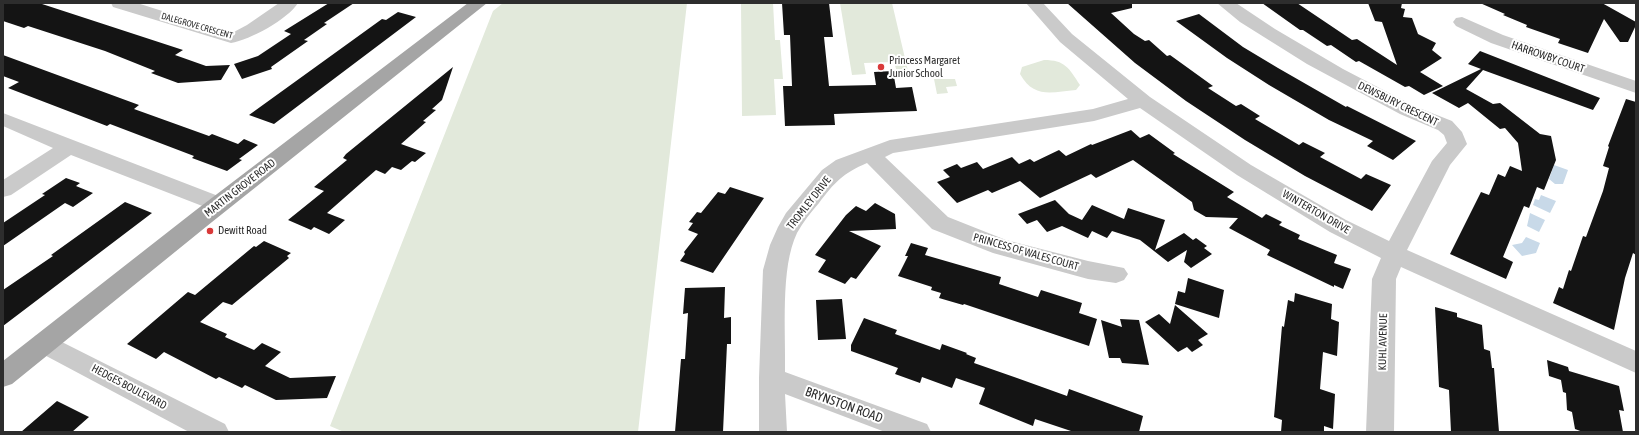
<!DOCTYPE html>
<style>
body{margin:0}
#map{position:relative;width:1639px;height:435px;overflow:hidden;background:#fff;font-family:"Asap Condensed",sans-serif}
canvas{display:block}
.frame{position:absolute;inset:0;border:4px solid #2d2d2d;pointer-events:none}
</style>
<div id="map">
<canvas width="1639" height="435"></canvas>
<div class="frame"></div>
</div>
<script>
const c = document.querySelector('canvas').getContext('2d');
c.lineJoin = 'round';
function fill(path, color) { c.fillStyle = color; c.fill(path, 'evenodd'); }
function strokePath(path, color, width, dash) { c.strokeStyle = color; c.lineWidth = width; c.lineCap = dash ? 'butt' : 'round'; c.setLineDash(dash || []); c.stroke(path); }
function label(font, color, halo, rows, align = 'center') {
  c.font = font + ' "Asap Condensed",sans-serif'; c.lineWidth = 4; c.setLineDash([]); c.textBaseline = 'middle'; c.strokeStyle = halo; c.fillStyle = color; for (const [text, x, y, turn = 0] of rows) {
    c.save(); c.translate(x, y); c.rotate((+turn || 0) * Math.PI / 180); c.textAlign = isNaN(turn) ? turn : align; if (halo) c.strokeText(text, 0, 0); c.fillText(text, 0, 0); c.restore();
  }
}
fill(new Path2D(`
 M503,3H687L638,432H344L330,426L493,11Z
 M741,3H773L775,40H780L783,79H774L776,115L742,116Z
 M840,3H892L908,71L897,72L894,62L864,63L866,74L852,75Z
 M1044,60C1065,60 1069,68 1080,85L1076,90C1052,92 1034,99 1020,74L1022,67Z
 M934,79H955L957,86L946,87L948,93L937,94Z`), '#e2e9db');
fill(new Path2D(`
 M1554,165L1568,170L1563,184H1555L1549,179Z
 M1541,195L1556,201L1550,213L1533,205L1535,199L1539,200Z
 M1530,213L1545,220L1539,232L1527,226Z
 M1526,237L1540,243L1536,253L1522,256L1512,245L1522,243Z`), '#c8d9e8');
fill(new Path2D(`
 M3,3H39L183,50L175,55L206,66L230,65L221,80L178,83L151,73L155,71L105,51L28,26L24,28L3,21Z
 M329,3H354L324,23L327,24L304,40L308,41L271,67L272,69L242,79L234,64L258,56L291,34L284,31Z
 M782,3H829L833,37H824L829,86L876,85L874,72L893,71L896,88L912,87L917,111L834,114L835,125L785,126L783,86H792L790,35H784Z
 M1067,3H1132V8L1111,13L1134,34L1145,41L1149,40L1167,56L1170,55L1213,86L1208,88L1236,106L1241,104L1260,116L1255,119L1299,145L1303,142L1325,153L1320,157L1361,179L1366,174L1391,185L1372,211L1305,176L1245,140L1186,101L1135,63Z
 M1262,3H1297L1352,40L1357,39L1397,65L1382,22L1375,21L1368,3H1402L1401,8L1405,9L1403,17L1412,18L1418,34L1436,43L1432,50L1442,58L1420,72L1443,86L1424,95L1409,86L1405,87L1359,61L1356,62L1331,45L1327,46L1303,30H1300Z
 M1480,3H1602L1636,22V25L1628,42H1620L1604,19L1588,53L1558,43L1560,39L1526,27L1527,25L1503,15L1505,14Z
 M398,12L416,17L274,124L249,115L382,19L386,20Z
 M1199,14L1243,47L1278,68L1346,107L1347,106L1416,141L1393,160L1367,146L1373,141L1329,120L1269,85L1227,58L1176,21Z
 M1480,51L1600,98L1593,110L1483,70L1466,89L1493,104L1500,103L1540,134L1551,136L1556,160L1544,190L1537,187L1529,208L1524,206L1503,257L1513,262L1506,279L1450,254L1481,192L1489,195L1498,174L1505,177L1510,166L1522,171L1518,143L1505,128L1500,129L1468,103L1459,108L1432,93L1481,69L1468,64Z
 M3,55L139,105L134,109L209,136L212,134L238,144L244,139L258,145L239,159L242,160L227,171L192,158L194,156L110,124L107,126L8,88L19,82L3,76Z
 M453,67L442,100L432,109L436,110L423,121L426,122L401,144L426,153L415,162L412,161L401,170L392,167L385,174L376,170L327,213L345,220L329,234L314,227L311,230L288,220L324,191L314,187L347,160L343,158L346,154Z
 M1626,99L1636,102V255L1633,253L1625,278L1614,330L1553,303L1559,287L1563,289L1569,270L1571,271L1583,236L1586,237L1603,191L1609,168L1603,166L1609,147L1608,146Z
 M1131,130L1140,138L1149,134L1175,153L1173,154L1234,192L1227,197L1262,218L1266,214L1282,222L1279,225L1300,235L1298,239L1337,255L1334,263L1351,269L1343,289L1334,285V287L1267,255L1270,250L1229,228L1238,218L1206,217L1194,210L1192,202L1133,160L1096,178L1091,174L1040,198L1020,181L992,193L988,190L957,203L937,182L950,177L943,170L957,164L961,168L977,162L983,169L1012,157L1019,164L1030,159L1034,162L1059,150L1066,156L1091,144L1092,145Z
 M66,178L80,183L76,186L93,193L73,207L65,203L3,246V223L45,195L42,194Z
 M730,187L764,198L713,273L680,261L685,254L684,252L698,234L688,230L693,223L689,222L697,212L701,213L718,192L725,194Z
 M1055,200L1069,214L1082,220L1092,205L1124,219L1128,208L1165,220L1155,250L1184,233L1193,240L1196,238L1207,246L1204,248L1212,254L1191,268L1184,262L1187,250L1168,262L1140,240L1112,231L1107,238L1092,231L1088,238L1062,226L1047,232L1037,220L1027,224L1018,214Z
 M125,202L152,213L3,326V290L53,256L51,255Z
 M875,203L895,214L896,229L849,231L881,246L856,279L851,277L845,284L818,272L826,260L815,255L846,215L856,206L866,211Z
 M264,241L291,253L287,256L289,258L232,305L223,302L200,322L227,334L225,337L254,350L262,343L281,352L265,366L290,378L336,376L327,398L276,400L245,385L242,388L219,377L216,379L164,352L156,359L127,344L188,292L195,295L254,246L256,247Z
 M911,243L928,248L925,255L1001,277L999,284L1038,297L1041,290L1082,303L1079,313L1097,319L1089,346L964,304L963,305L939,298L941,293L931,290L932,287L898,276L908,256H905Z
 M1188,278L1224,290L1219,318L1175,304L1178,291L1185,293Z
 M725,287L724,318L731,317V344H727L723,432H675L681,359H685L688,313L683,314L685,288Z
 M1295,293L1332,304L1331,319L1339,322L1337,356L1323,352L1320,389L1335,394L1333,429L1324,426V432H1281L1282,420L1274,417L1282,326L1284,327L1288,300L1294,302Z
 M842,299L846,339L818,340L816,300Z
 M1175,305L1208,334L1198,340L1203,345L1192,352L1187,347L1178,352L1145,322L1159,314L1170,324Z
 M1435,307L1457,313V317L1482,325L1484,349L1490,351L1492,368H1494L1499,432H1451L1449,390L1439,387Z
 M864,318L897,330L895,334L940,350L942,344L967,353L966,354L976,358L974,363L1017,378L1067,396L1069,389L1143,416L1139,432H1074L1035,419L1033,426L979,404L985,388L956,378L952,388L922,377L920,383L895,374L898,368L851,351V345Z
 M1120,319L1139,320L1149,365L1122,363L1120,358H1109L1101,320L1122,327Z
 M1547,360L1568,367L1569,371L1619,386L1624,411L1619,410L1623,432H1583L1575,429L1572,412L1567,410L1566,393L1563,392L1561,380L1549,376Z
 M57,401L89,417L72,432H21Z`), '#141414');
fill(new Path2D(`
 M111,3H137L232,33L247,25L279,3H298C288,19 250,40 231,43L113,7Z
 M1026,3H1043L1072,34L1150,97L1251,165L1346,220L1389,241L1432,161L1447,143L1444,135L1438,130L1400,114L1307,64L1240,22L1217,3H1236L1275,29L1343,69L1414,106L1452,121L1462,132L1467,144L1450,165L1407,250L1636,351V373L1401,267L1396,279L1394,432H1366L1372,279L1381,258L1330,232L1237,175L1140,108L1094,121L893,153L885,157L948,217L1006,240L1088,261L1124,268L1128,274L1124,280L1116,283L1088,279L993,253L932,229L867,163C843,173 834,183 819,203C811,212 803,222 797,233C780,268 786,332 785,372L927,424L931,432H885L785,394L787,432H759V378L763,270L770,245L778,227L786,213L822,170L836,160L890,140L1093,109L1128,99L1060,42Z
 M1462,17L1503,35L1636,81V93L1491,43L1456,26L1453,22L1456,18Z
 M3,113L226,199L229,204L226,209L218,212L210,209L71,155L11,195L3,197V180L53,148L3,126Z
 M44,333L225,424L229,432H189L35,350L32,343L35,336Z`), '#cacaca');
fill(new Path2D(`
 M468,3H487L212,222L12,384L3,387V361L196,210Z`), '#a5a5a5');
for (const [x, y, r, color] of [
 [881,67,4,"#d93939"],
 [210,231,4,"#d93939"]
]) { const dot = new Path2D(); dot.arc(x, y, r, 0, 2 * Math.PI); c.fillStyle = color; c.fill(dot); strokePath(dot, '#fff', 1.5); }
label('9px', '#2d2d2d', '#fff', [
 ["DALEGROVE CRESCENT",197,26,16]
]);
label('11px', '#2d2d2d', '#fff', [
 ["HARROWBY COURT",1548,57,19],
 ["DEWSBURY CRESCENT",1398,104,26],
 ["MARTIN GROVE ROAD",240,188,-38],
 ["TROMLEY DRIVE",809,203,-52],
 ["WINTERTON DRIVE",1316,212,30],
 ["PRINCESS OF WALES COURT",1026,252,16],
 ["KUHL AVENUE",1383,342,-89],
 ["HEDGES BOULEVARD",129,387,28]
]);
label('11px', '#2d2d2d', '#fff', [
 ["Princess Margaret",889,61],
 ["Junior School",889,74],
 ["Dewitt Road",218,231]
], 'left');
label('13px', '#2d2d2d', '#fff', [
 ["BRYNSTON ROAD",844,405,20]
]);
</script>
